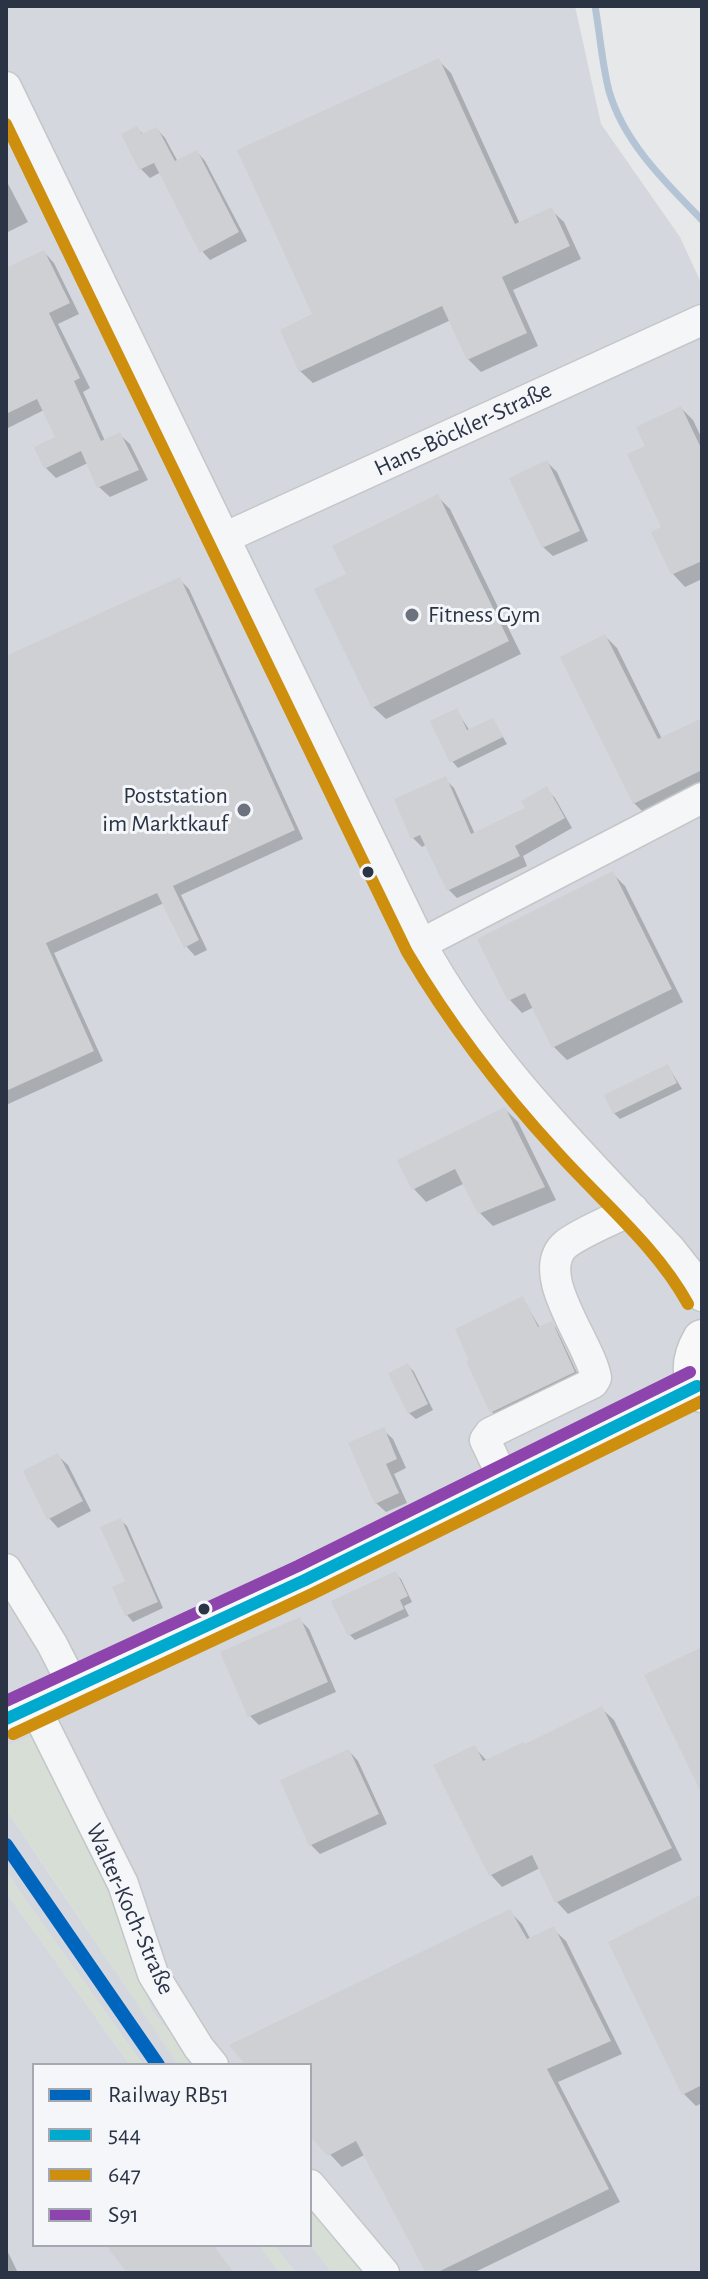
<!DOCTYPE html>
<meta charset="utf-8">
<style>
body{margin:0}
#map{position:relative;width:708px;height:2279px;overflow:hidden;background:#e6e8ea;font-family:"Alegreya Sans",sans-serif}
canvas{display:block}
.frame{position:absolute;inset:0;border:8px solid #2b3445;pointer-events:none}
.legend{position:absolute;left:32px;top:2063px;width:280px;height:184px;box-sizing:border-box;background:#f4f6f9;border:2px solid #a4a8b1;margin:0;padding:10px 14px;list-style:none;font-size:24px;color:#2b3445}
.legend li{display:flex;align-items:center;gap:16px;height:40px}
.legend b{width:40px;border:2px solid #a4a8b1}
</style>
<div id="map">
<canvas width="708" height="2279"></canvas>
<div class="frame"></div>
<ul class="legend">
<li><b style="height:10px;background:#0065bd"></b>Railway RB51</li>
<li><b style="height:10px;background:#00a9ce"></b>544</li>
<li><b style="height:10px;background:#ce8f0e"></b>647</li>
<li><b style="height:10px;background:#8e44ad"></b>S91</li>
</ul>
</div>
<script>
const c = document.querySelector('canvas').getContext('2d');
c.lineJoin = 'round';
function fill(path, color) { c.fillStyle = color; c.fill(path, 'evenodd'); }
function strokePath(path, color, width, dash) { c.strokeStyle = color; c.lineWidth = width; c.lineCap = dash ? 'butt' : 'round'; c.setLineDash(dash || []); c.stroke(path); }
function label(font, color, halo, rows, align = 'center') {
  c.font = font + ' "Alegreya Sans",sans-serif'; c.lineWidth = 6; c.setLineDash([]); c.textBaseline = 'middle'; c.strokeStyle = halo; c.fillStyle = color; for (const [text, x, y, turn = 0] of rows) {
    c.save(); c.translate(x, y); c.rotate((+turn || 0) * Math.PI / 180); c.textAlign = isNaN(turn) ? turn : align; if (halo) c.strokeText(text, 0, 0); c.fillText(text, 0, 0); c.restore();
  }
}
fill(new Path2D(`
 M6,6H575L601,124L680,237L702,285V2273H365L310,2206V2065H196L151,2010L119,1898L37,1735L6,1746Z
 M6,1809L50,1875L179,2065H143L22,1895L6,1871Z
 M6,1892L130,2065H34V2245H259L280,2273H6Z
 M310,2244L332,2273H296L274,2245Z`), '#d4d7dd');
fill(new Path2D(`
 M37,1735L119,1898L151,2010L196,2065H178L6,1809V1746Z
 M6,1871L22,1895L143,2065H130L6,1892Z
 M310,2206L365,2273H332L310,2244Z
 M259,2245H274L296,2273H280Z`), '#d6ded6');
fill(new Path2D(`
 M438,60L451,73L520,224L551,210L564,222L581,259L513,290L538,346L481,372L468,359L451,320L313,383L300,371Z
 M137,128L144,135L157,129L165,138L178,162L197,152L205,161L247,241L210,260L202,251L161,172L150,178L141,169L124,135Z
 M6,180L28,222L6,233Z
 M44,252L54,263L79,314L58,324L90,388L83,392L105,441L119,434L130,444L148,480L110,497L99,487L88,463L56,478L46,468L57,438L44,410L6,429V271Z
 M681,408L693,420L702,439V579L685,587L673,574L648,447Z
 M547,462L557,472L588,541L553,556L543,547Z
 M438,497L450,509L521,654L386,719L373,707L349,575Z
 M179,579L189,589L303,839L181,895L207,950L195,956L186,946L164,903L54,953L103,1061L6,1105V658Z
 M605,636L617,648L662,739L702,720V787L646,815L634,803Z
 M456,710L470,731L493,720L507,744L458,768L452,761Z
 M445,779L454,788L475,834L528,809L546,789L555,798L572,828L523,856L527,866L457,898L448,889L427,844L422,847L413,838Z
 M613,874L625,886L683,1002L567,1060L554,1047L534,1007L522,1013L510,1000Z
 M668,1066L682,1089L620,1119L614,1113Z
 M505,1109L518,1122L556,1200L493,1226L480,1213L465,1183L426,1202L414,1189Z
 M523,1299L540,1328L551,1323L556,1328L579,1377L497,1417L492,1412Z
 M408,1365L414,1372L433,1410L416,1419L409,1413Z
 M383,1430L393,1439L406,1468L394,1474L407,1503L386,1512L376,1503Z
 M58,1456L68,1465L91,1511L58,1528L49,1518Z
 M120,1520L127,1526L163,1608L133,1622L127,1615L115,1588L127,1582Z
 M395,1573L401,1579L412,1602L404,1606L409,1616L355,1640L349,1634Z
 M299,1619L309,1629L336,1692L259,1725L250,1716Z
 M602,1709L614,1720L682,1860L568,1914L557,1902L540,1868L502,1887L491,1875L436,1766L475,1748L487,1761L526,1746Z
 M349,1751L358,1761L387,1824L320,1854L311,1845Z
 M702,1896V2103L696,2106L684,2094Z
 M509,1911L522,1924L531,1940L553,1929L566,1941L622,2054L558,2082L620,2202L473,2273H428L366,2154L342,2167L310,2133V2065H249Z
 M6,2248L18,2273H6Z`), '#0003');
strokePath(new Path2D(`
 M595,6C600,34 602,64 609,91C624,143 666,183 702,220`), '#b4c4d5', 7);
fill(new Path2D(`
 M439,58L515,224L552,207L570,246L502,277L527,333L467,360L442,306L299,372L280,330L312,314L237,150Z
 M137,126L142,134L157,127L175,161L197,150L239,232L200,253L154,163L139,170L121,134Z
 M44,250L70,303L49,313L80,378L74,381L101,441L120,432L139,470L97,488L81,451L44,469L34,447L55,437L37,399L6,414V268Z
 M681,406L702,450V561L671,575L651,532L661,527L627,454L645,446L636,427Z
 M547,460L580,531L542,548L509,478Z
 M438,494L509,641L372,708L314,589L346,574L332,546Z
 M180,577L295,830L173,886L199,940L184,948L157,893L46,943L94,1051L6,1091V656Z
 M605,634L658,739L702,718V770L633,804L560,657Z
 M457,708L467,730L493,718L503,737L450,763L430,721Z
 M446,776L471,834L525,808L521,801L547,786L565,818L515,846L520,856L447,891L420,835L411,839L394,799Z
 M613,871L672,989L552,1048L525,993L508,1001L477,939Z
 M668,1064L677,1083L613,1114L604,1095Z
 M505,1107L545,1187L478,1214L455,1169L412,1190L397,1160Z
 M523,1296L538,1327L552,1321L575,1372L490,1413L466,1361L469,1360L455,1329Z
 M408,1363L428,1404L408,1414L388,1373Z
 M384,1427L397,1459L386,1464L399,1493L375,1504L348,1443Z
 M58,1453L83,1501L47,1520L23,1471Z
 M121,1518L158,1602L125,1616L112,1587L125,1581L100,1527Z
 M396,1571L408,1596L400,1600L404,1609L348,1636L331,1601Z
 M300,1617L328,1682L248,1717L220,1652Z
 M702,1647V1794L644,1675Z
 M602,1706L672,1848L555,1903L532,1855L489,1876L433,1765L475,1745L483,1761L524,1742L525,1744Z
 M349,1749L379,1814L309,1846L280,1780Z
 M702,1894V2085L682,2095L608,1942Z
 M510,1909L527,1939L554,1926L611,2041L547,2069L609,2189L436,2273H426L356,2141L328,2156L310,2136V2065H246L229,2045Z
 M106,2245H213L234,2273H127Z`), '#ced0d3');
const minor = new Path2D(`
 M6,87L421,944C484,1060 581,1154 671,1250L690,1274L702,1296
 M224,538L702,320
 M421,944L702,798
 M505,1482L485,1440L490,1433L593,1383L596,1378C591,1344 531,1273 566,1244C583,1231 613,1220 633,1209
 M6,1569L52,1644L74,1687
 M34,1706L123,1884L153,1974L199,2048L213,2065
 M310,2185L384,2273`);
const major = new Path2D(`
 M702,1339C691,1358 688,1375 702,1393
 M6,1719L305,1580L697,1386`);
strokePath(minor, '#c4c6c8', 33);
strokePath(major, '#c2c5c8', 41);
strokePath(minor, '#f5f6f7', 30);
strokePath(major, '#f8f8f8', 38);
strokePath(new Path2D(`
 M6,1719L305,1580L697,1386`), '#00a9ce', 12);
strokePath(new Path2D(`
 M6,124L407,952C450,1025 500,1090 557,1152C601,1201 656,1246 688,1304
 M13,1734L312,1594L702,1401`), '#ce8f0e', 12);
strokePath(new Path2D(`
 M6,1701L298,1566L690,1372`), '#8e44ad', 12);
strokePath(new Path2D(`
 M6,1845L158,2065`), '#0065bd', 14);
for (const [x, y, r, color] of [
 [412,615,8,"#6c737f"],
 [244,810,8,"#6c737f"],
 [368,872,7,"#2b3445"],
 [204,1609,7,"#2b3445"]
]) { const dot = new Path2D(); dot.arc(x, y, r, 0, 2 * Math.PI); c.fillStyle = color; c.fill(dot); strokePath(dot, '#f4f6f9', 3); }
label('24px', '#2b3445', '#f4f6f9', [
 ["Hans-Böckler-Straße",463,429,-25],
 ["Walter-Koch-Straße",130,1909,66]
]);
label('24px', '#2b3445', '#f4f6f9', [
 ["Fitness Gym",428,615],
 ["Poststation",228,796,"right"],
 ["im Marktkauf",228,824,"right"]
], 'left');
</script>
